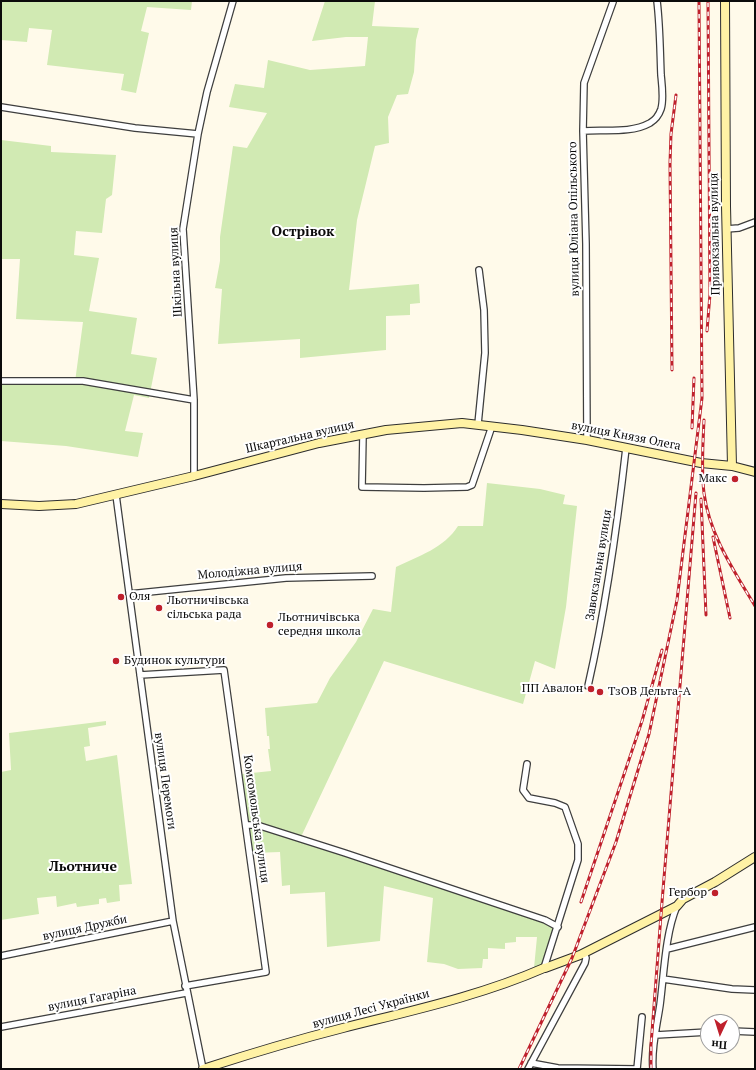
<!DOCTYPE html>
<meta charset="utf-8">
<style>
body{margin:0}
#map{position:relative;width:756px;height:1070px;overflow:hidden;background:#fffaea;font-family:"PT Serif",serif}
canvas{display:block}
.frame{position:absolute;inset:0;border:2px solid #0b0b0b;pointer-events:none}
.north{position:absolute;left:700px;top:1014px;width:40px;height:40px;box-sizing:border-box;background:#fff;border:1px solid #9d9d9d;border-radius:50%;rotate:184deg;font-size:11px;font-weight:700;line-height:16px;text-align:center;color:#0b0b0b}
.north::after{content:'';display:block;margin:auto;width:14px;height:18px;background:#bf202c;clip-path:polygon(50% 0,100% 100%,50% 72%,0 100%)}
</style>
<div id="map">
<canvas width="756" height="1070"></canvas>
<div class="frame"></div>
<div class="north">Пн</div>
</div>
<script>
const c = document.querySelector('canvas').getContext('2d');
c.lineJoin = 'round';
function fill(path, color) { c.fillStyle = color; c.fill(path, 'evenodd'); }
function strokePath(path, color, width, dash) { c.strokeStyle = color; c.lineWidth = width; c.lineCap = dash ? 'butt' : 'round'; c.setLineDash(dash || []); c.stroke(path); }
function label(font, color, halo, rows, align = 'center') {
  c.font = font + ' "PT Serif",serif'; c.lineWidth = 4; c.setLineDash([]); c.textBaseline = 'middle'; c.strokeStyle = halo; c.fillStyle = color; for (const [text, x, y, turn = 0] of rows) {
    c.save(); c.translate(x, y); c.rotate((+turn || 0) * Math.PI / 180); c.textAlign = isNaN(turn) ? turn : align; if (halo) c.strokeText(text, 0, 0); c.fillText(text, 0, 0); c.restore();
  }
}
fill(new Path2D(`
 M1,1H192L191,10L147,7L141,31L149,33L136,93L121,90L124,74L47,65L52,30L29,28L27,42L1,40Z
 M325,1H375L372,26L419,28L416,40L414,72L408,94L397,95L388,117L389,143L375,146L357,220L349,290L419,284L420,303L410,304V315L386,316V350L300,358V339L218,344L222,289L215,288L220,261V237L233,146L247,148L267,113L229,107L235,84L264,88L268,60L310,70L365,66L368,37H346L312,41Z
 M1,140L51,146V152L116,155L112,195L106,199L102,233L76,231L74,255L99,258L89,311L137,318L131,354L157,358L149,398L134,395L125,431L143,433L138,457L66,446L1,441V381L75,382L83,322L16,319L20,259H1Z
 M487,483L540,489L565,495L563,504L577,506L566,607L555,669L535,661L523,704L384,661L300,839L555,925L545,963L534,968L537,937H516V942L505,943V949L488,948V959H483L482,968L458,969L444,964L427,962L433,898L384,886L380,941L327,947L325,892L290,894V885L282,886L280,852L252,853L242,774L271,771L268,749H270L269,736H267L265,708L317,703L330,678L356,642L373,609L391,612L396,567C419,556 444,548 458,526H483Z
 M106,721V725L88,728L90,746L84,747L86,761L117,755L132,884L119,885L120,901L107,903L106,898L99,899V904L77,907L76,903L57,907L56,896L37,898L39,914L1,920V772L11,770L9,733Z`), '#d1eab3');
const street = new Path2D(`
 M1,107L135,128L198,134
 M583,131C604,129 630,134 650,123C655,120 659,115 661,109C664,99 662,85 661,75C660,50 660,26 657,1
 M726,229L739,228L755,222
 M1,381H83L194,400
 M478,424L485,353L484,310L479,270
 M363,435L362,487L424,488L467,487L472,485L492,426
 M587,440L586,244L583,131L584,83L613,2
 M194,476V400L183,229L198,134L207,92L233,1
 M116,495L173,921L203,1069
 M129,594L286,578L372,576
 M140,675L224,670L266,972L185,986
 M588,686C606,607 617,528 626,448
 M527,764L523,790L529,798L555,803L565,807L578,844V860L544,968
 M246,825H257L345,853L545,920L558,927
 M667,949L755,927
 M1,956L173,921
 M663,979L732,989L755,990
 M1,1027L186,993
 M732,1031L755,1032
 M656,1035L708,1032
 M531,1063L558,1068L637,1069
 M528,1069L585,963L586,958L584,953
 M637,1069L642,1017
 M653,1069C651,1048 657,1026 660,1005C664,975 665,934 677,906`);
const secondary = new Path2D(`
 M725,1L726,206L732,466
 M1,504L39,506L76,504L194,476L319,443L386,430L462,423L522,430L587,440L701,463L732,466L755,472
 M545,968L580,955L677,906L683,899L715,882L755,857
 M203,1069C249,1054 296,1040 343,1028C410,1011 480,996 544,968`);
strokePath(street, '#3e3e3e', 8);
strokePath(secondary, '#2d2d2d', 10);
strokePath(street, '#fff', 5.5);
strokePath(secondary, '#fff2a5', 8);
const rail = new Path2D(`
 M707,331L710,294L708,1
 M672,370L670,163L671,134L676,95
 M704,420C703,444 701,469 704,493C709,534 734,571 755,606
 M692,428L694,378
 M701,499L706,615
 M713,537L730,618
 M581,902L642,721L662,650
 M519,1069L572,958L616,842L649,734L677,600L702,398L699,1
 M651,1069V1045L662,902L696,493`);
strokePath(rail, '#bf202c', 3);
strokePath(rail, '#fff', 1.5, [4.5]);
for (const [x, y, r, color] of [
 [735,479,4,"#bf202c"],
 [121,597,4,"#bf202c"],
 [159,608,4,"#bf202c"],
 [270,625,4,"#bf202c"],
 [116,661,4,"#bf202c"],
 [591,689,4,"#bf202c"],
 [600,692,4,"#bf202c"],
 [715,893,4,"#bf202c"]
]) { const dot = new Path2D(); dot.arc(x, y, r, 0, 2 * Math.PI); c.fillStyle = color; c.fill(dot); strokePath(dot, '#fff', 1.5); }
label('12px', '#0b0b0b', '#fff', [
 ["вулиця Юліана Опільського",574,219,-91],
 ["Привокзальна вулиця",715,234,-91],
 ["Шкільна вулиця",176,272,-93],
 ["вулиця Князя Олега",626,436,11],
 ["Шкартальна вулиця",300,437,-13],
 ["Завокзальна вулиця",599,565,-81],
 ["Молодіжна вулиця",250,571,-5],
 ["вулиця Перемоги",165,781,82],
 ["Комсомольська вулиця",256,819,82],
 ["вулиця Дружби",85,928,-12],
 ["вулиця Гагаріна",92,999,-11],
 ["вулиця Лесі Українки",371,1009,-15]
]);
label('12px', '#0b0b0b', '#fff', [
 ["Макс",727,479,"right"],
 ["Оля",129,597],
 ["Льотничівська",167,601],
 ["сільська рада",167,615],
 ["Льотничівська",278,618],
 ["середня школа",278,632],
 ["Будинок культури",124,661],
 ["ПП Авалон",583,689,"right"],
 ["ТзОВ Дельта-А",608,692],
 ["Гербор",707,893,"right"]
], 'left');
label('bold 14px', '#0b0b0b', '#fff', [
 ["Острівок",303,232],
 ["Льотниче",83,867]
]);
</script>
